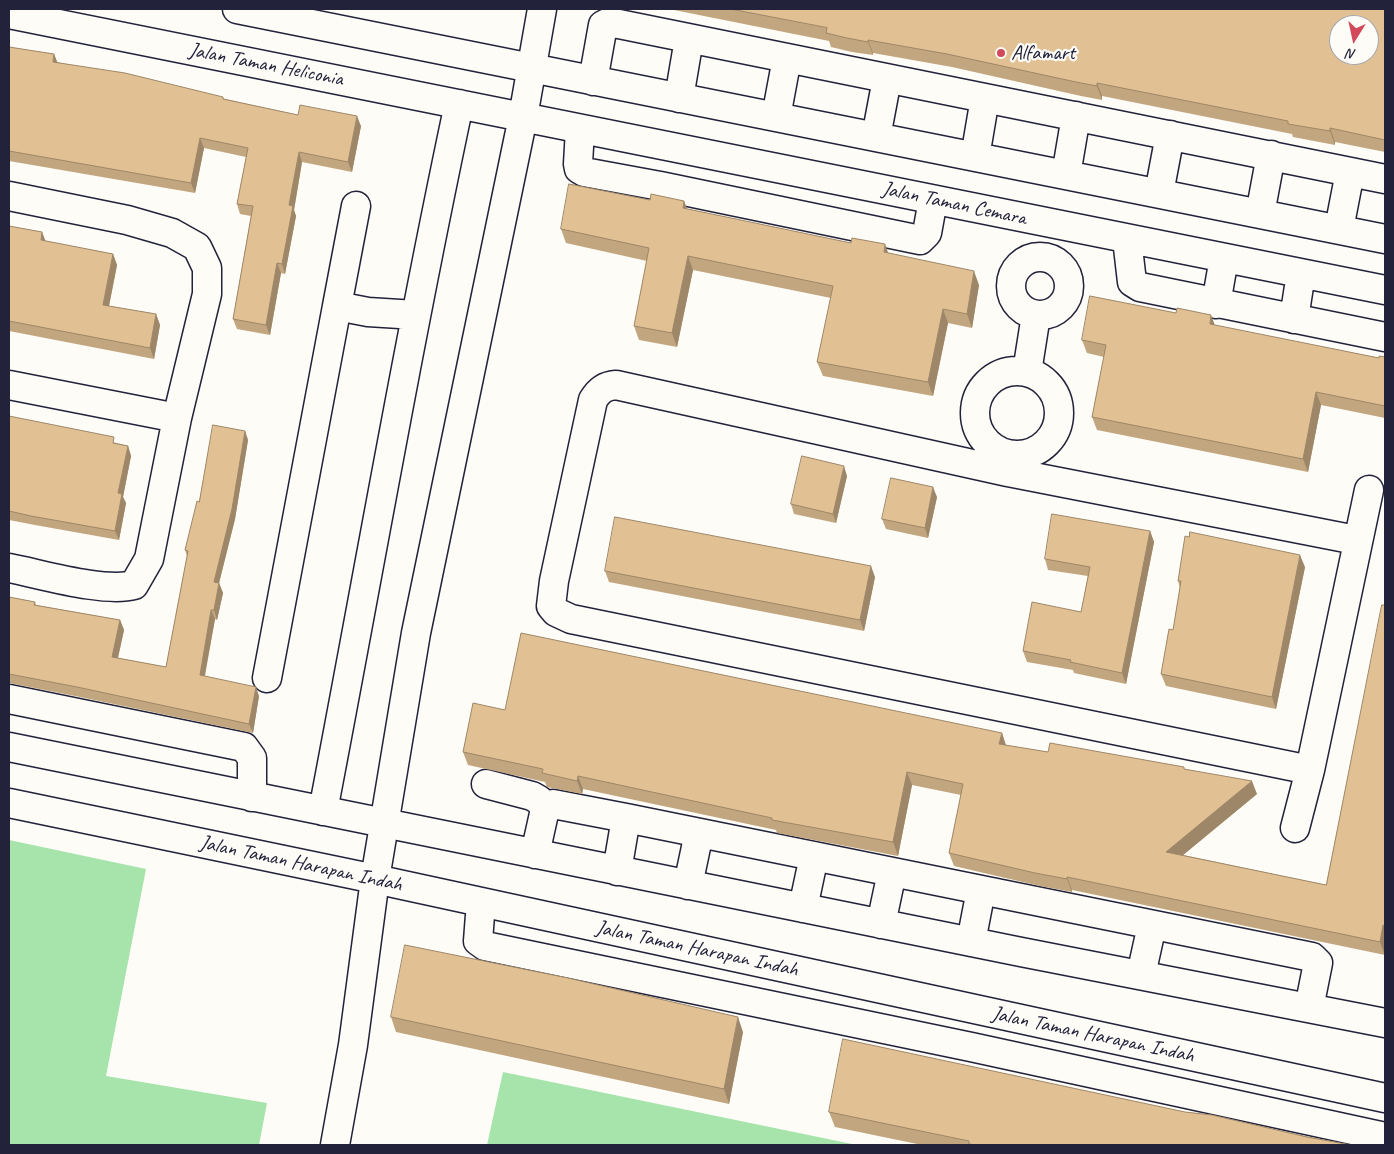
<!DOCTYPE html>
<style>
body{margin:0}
#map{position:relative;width:1394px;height:1154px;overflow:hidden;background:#fdfcf7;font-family:Caveat,sans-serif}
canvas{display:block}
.frame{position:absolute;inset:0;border:10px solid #22223b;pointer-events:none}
.north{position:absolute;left:1329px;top:15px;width:50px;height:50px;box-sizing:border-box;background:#fdfcf7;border:1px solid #a5a5ac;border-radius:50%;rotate:190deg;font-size:14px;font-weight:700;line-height:20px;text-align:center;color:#22223b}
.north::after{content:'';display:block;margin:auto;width:18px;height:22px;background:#d1495b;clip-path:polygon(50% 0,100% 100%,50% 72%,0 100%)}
</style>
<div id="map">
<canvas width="1394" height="1154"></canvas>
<div class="frame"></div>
<div class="north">N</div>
</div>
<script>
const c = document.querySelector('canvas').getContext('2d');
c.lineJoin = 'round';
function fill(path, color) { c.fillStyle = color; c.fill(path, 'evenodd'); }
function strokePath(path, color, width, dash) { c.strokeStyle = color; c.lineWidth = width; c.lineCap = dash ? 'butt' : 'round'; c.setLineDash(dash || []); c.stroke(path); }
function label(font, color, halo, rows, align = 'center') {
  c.font = font + ' Caveat,sans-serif'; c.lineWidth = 4.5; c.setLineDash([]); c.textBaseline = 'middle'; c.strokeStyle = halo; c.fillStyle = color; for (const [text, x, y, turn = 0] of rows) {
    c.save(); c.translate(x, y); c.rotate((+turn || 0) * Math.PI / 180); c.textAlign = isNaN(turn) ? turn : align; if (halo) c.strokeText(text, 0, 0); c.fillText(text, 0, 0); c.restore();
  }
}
fill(new Path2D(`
 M9,840L146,869L106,1076L267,1103L259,1145H9Z
 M503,1072L857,1145H487Z`), '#a6e4ac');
const minor = new Path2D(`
 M237,9L1385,239
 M9,14L1385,290
 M593,81L603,25L609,22L1385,179
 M679,98L689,39
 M776,117L787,58
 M580,129L578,164L579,169L584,172L660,186L920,240L927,233L933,200
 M876,137L887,79
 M975,157L985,98
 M1066,175L1076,116
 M1159,193L1170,135
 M9,196L127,220L172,233L197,247L207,268V294L177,418L149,559L134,585C104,593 41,574 9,568
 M1260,214L1271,155
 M1339,229L1350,172
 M1127,239L1132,282L1140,287L1385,337
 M1011 286a29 29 0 1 1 58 0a29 29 0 1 1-58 0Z
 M1216,304L1224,258
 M337,306L356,206
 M1294,319L1301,273
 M975 413a42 42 0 1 1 84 0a42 42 0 1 1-84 0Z
 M1027,372L1036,315
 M9,385L177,418
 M267,678L337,306L368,312L416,315
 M9,699L244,747L252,758V797
 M9,747L1021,952L1385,1023
 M1310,770L571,619L556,612L551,606L554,581L593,400C599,390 605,386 616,385L1008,472L1356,540
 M486,784L532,796L539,800L545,809
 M9,803L375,879L1385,1098
 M323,811C368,576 409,339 459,104
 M1295,828L1310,770L1369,490
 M535,854L545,809L553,804L626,818L1312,957L1318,963L1309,1008
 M617,871L626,818
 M688,885L699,833
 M481,902L478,941L485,946L971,1047L1385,1137
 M803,908L814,856
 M881,924L892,872
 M971,942L981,890
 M1141,975L1152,925
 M335,1145L353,1045L375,879L416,633L523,117L542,9`);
strokePath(minor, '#22223b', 31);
strokePath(minor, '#fdfcf7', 28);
fill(new Path2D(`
 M669,9H1385V152L1335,142V145L1293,137L1292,134L1102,96V100L1081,96L952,67L873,53V55L852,52L831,47L829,41Z
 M9,47L54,54L57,62L298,115L361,126L352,172L302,162L294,210L296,216L285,274L281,273L270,335L237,329L233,319L251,216L240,214L237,204L246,157L204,148L195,193L9,161Z
 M650,200L684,201L687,209L889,253L979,285L972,328L948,323L933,396L823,376L817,362L831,298L693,270L677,347L639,340L634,326L647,261L566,243L561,229Z
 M9,226L42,232L45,241L113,254L117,265L109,306L156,314L160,325L154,359L9,331Z
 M1215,326L1379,358L1385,357V418L1321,405L1308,472L1097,430L1092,417L1104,357L1087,353L1082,340Z
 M9,416L128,446L131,456L123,497L126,503L119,540L35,525L9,520Z
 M245,431L248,440L235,519L219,583L223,593L217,620L215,619L205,676L259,696L253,733L80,697L9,683V597L35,602L36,605L120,620L124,630L118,658L166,667L187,556L185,550L199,502Z
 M847,476L836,523L794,514L791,504Z
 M937,497L928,538L886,529L882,519Z
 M1150,531L1154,542L1126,684L1074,673L1073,670L1027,662L1023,651L1081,612L1088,576L1048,570L1045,559Z
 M1305,567L1276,709L1166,686L1161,674L1173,630L1180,588L1178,581Z
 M605,571L875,577L864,631L609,582Z
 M1385,605V955L1072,890V892L1040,886L954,866L949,853L961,795L912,785L898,856L777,833L776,830L583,789L582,794L547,787L545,782L468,765L463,752L505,710L1002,733L1006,745L1048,752L1185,770L1257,794L1183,855L1326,885Z
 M391,1017L743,1032L729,1104L396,1032Z
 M829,1112H1185L1351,1145H922L835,1127Z`), '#c2a67f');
fill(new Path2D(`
 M868,40L873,53V55L868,42Z
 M54,54L58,64L53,62Z
 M1097,83L1102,96V100L1097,86Z
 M357,116L361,126L352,172L348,162Z
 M1330,128L1335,142V145L1330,131Z
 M200,138L204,148L195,193L191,183Z
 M299,152L302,162L294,210L296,216L285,274L282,264L289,205Z
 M684,201L689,215L683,208Z
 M42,232L46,242L41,240Z
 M885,244L890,258L884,252Z
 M113,254L117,265L107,316L103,305Z
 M688,256L693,270L677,347L672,333Z
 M277,263L281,273L270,335L266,325Z
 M974,271L979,285L972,328L967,314Z
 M943,309L948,323L933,396L928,382Z
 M156,314L160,325L154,359L150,348Z
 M1211,315L1216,328L1210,324Z
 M1316,392L1321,405L1308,472L1303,459Z
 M245,431L248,440L235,519L219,583L223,593L217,620L214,610V582Z
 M128,446L131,456L123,497L126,503L119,540L115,531L118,493Z
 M844,466L847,476L836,523L833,514Z
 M933,487L937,497L928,538L925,528Z
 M1150,531L1154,542L1126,684L1122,673Z
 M1300,555L1305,567L1276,709L1272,697Z
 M871,566L875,577L864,631L860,620Z
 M211,610L215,619L203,684L200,675Z
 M120,620L124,630L116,666L112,657Z
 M256,687L259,696L253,733L249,724Z
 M1002,733L1006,746L999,744Z
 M907,772L912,785L898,856L893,842Z
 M578,776L583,789L582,794L577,781Z
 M1252,781L1257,794L1171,865L1166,852Z
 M1067,877L1072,890V892L1067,879Z
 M1383,925L1385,930V955L1380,942Z
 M738,1017L743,1032L729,1104L724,1089Z`), '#9e8768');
const building = new Path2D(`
 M731,9H1385V140L1330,128V131L1288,124V121L1097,83V86L1076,82L947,54L868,40V42L847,38L826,33L827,28ZM1339,25H1369V55H1339Z
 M9,47L54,54L53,62L125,73L223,97V99L298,115L300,105L357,116L348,162L299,152L289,205L293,206L282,264L277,263L266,325L233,319L253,206L237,204L248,148L200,138L191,183L9,151Z
 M569,184L650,200L651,194L684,201L683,208L851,243L852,238L885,244L884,252L974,271L967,314L943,309L928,382L817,362L833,286L688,256L672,333L634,326L649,248L561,229Z
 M9,226L42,232L41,240L113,254L103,305L156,314L150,348L9,321Z
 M1090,296L1176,313L1177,308L1211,315L1210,324L1379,358V356L1385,357V406L1316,392L1303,459L1092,417L1106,345L1082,340Z
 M9,416L114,437L113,443L128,446L118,493L122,494L115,531L31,516L9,511Z
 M213,425L245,431L232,509L214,582L219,583L214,610H211L200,675L256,687L249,724L77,687L9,674V597L35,602L34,605L120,620L112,657L166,667L188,551L185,550L197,501L199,502Z
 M802,456L844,466L833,514L791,504Z
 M891,478L933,487L925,528L882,519Z
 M1052,514L1150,531L1122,673L1070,662L1071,660L1023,651L1032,602L1081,612L1090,567L1045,559Z
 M615,517L871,566L860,620L605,571Z
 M1190,532L1300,555L1272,697L1161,674L1169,629L1173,630L1181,581H1178L1185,536L1189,537Z
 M1382,605H1385V926L1383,925L1380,942L1067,877V879L1035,873L949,853L963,784L907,772L893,842L772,820V818L578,776L577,781L542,773L543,769L463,752L473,703L505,710L521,633L1002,733L999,744L1048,752L1050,743L1184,767V769L1252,781L1166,852L1326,885Z
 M405,945L568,978L738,1017L724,1089L391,1017Z
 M843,1039L1185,1112L1212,1115L1307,1137L1351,1145H977L969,1144V1141L829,1112Z`);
fill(building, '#e1c194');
strokePath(building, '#9e8768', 1);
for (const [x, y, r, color] of [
 [1001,53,5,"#d1495b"]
]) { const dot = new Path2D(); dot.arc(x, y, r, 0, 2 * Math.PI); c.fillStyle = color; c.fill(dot); strokePath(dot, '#fdfcf7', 2); }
label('21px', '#22223b', '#fdfcf7', [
 ["Alfamart",1011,53]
], 'left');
label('21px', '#22223b', '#fdfcf7', [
 ["Jalan Taman Heliconia",266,65,11],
 ["Jalan Taman Cemara",954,204,12],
 ["Jalan Taman Harapan Indah",301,864,12],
 ["Jalan Taman Harapan Indah",697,949,12],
 ["Jalan Taman Harapan Indah",1093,1035,12]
]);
</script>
